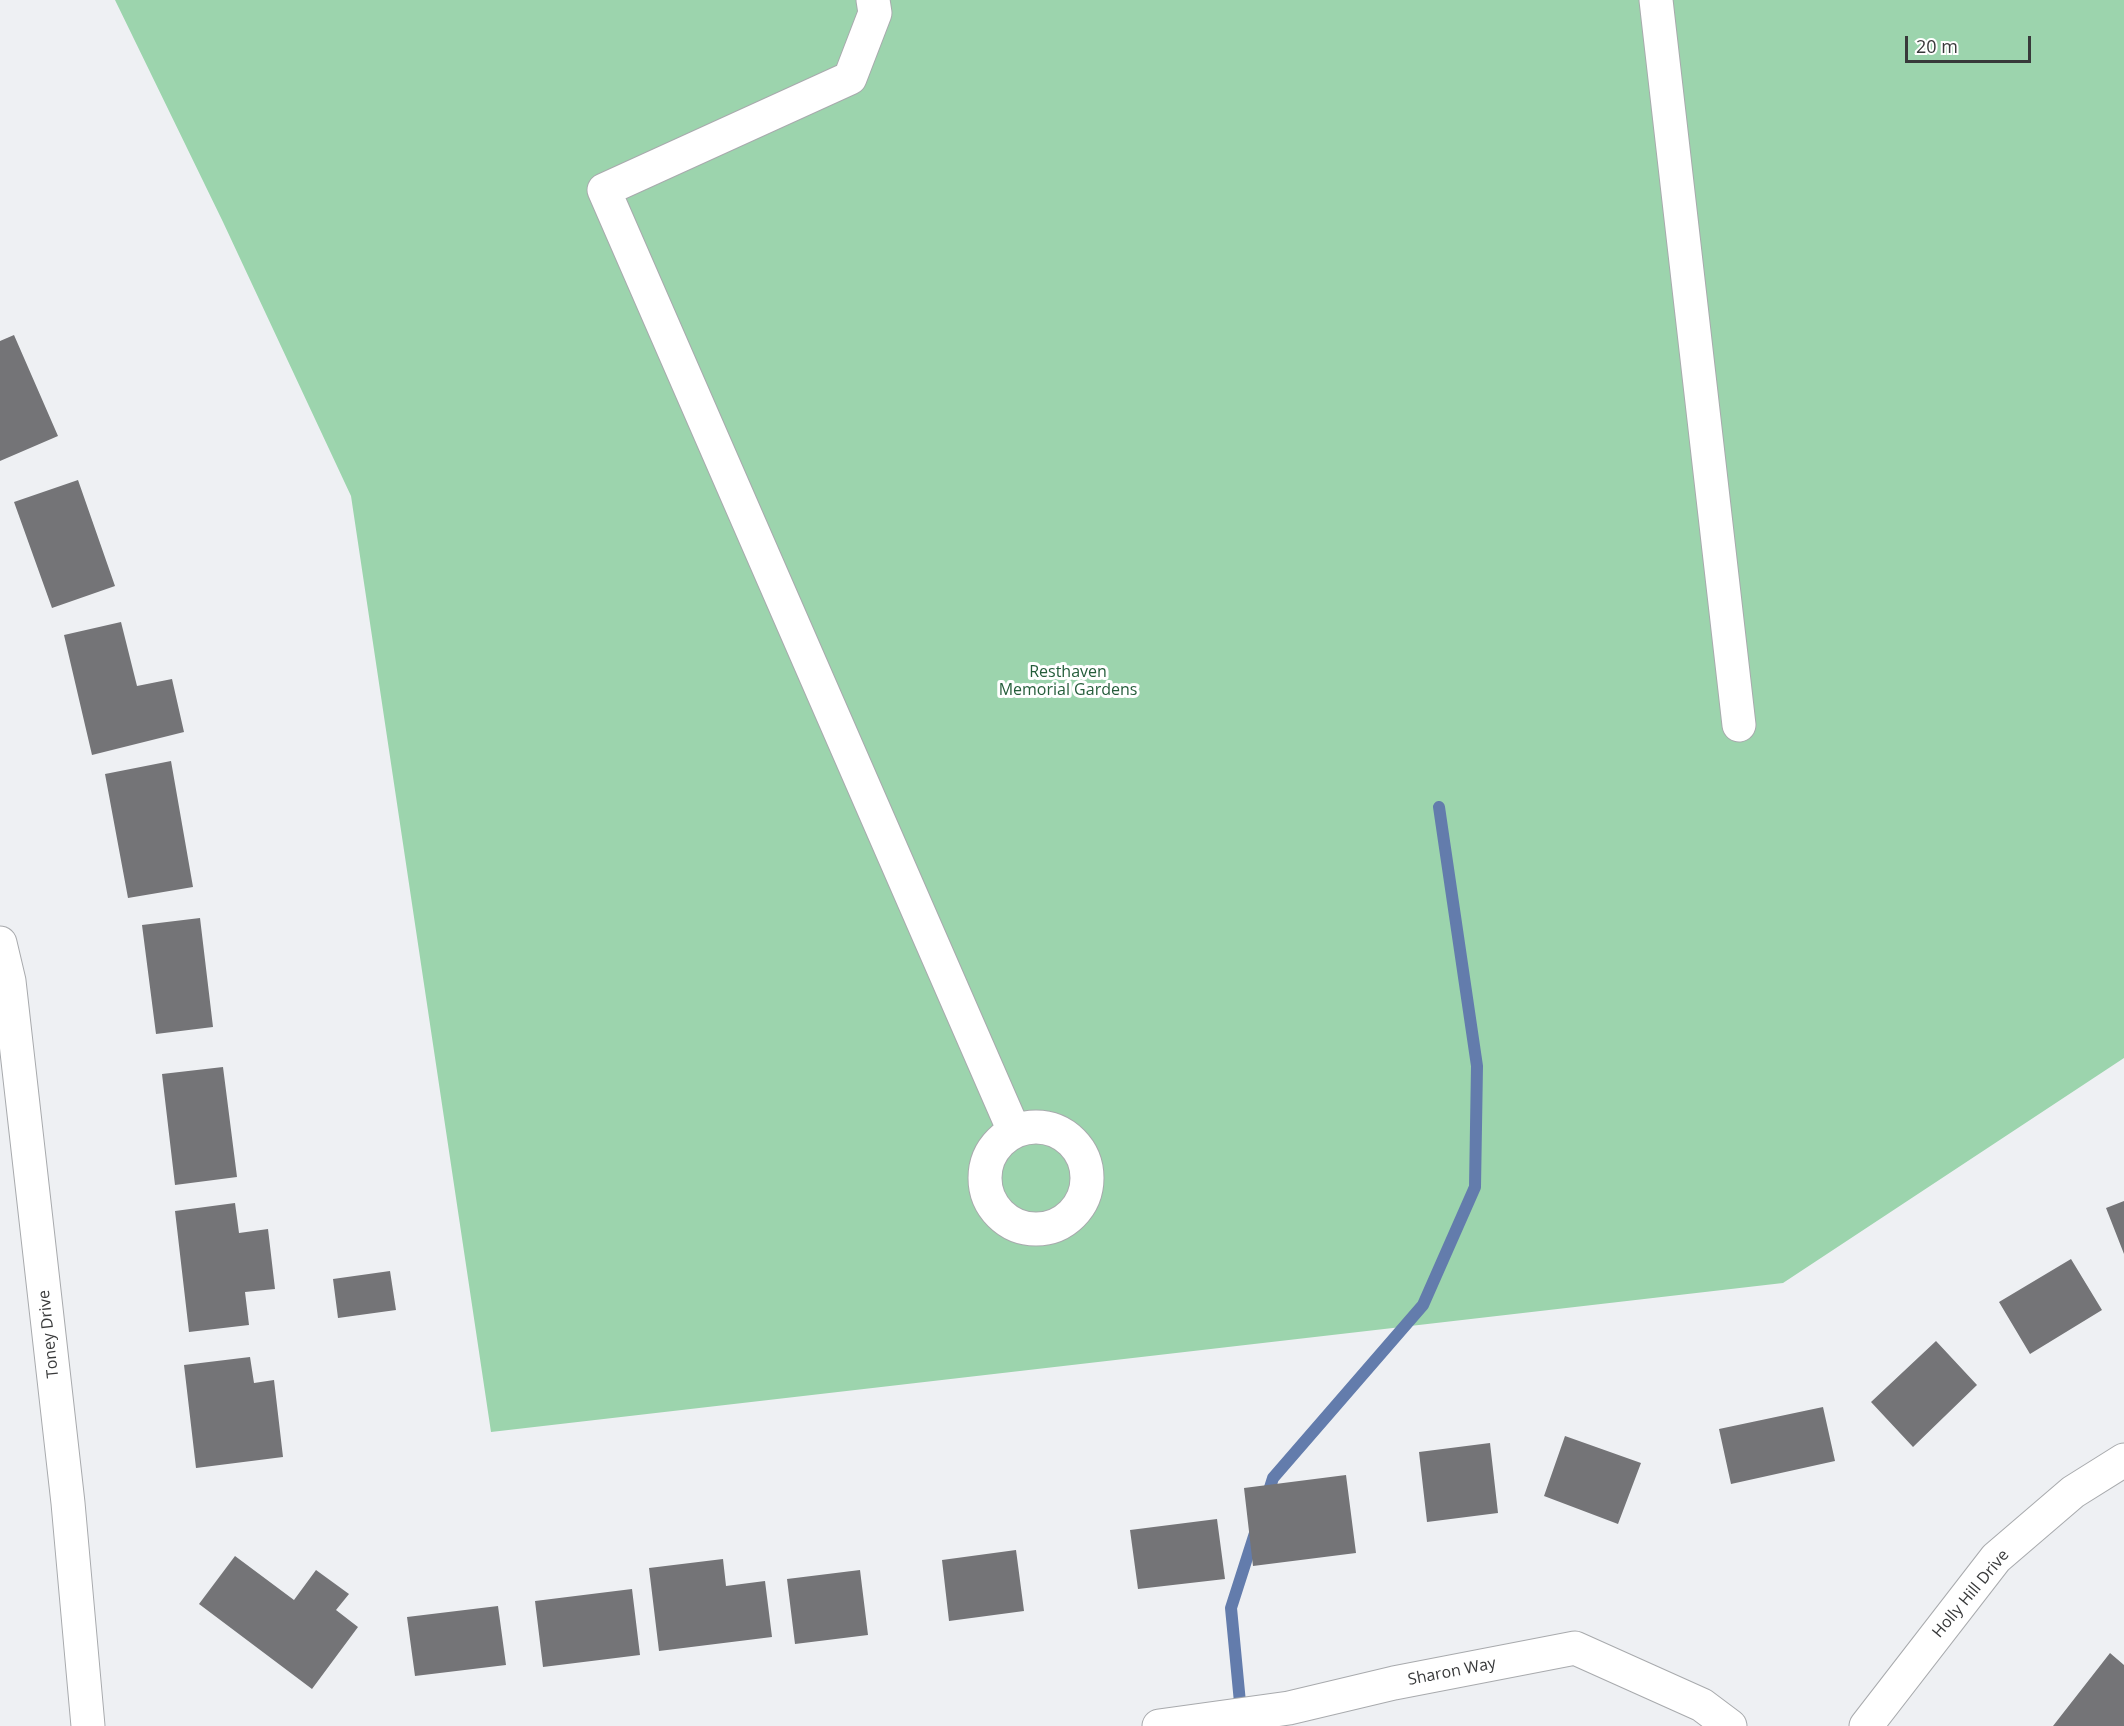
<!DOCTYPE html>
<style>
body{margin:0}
#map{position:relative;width:2124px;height:1726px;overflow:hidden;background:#eef0f3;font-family:"Open Sans",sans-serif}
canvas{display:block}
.scale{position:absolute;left:1905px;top:36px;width:126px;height:27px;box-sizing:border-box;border:3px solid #38393a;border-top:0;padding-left:8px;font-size:18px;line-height:21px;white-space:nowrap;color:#38393a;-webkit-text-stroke:4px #fff;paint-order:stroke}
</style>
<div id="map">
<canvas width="2124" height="1726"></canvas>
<div class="scale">20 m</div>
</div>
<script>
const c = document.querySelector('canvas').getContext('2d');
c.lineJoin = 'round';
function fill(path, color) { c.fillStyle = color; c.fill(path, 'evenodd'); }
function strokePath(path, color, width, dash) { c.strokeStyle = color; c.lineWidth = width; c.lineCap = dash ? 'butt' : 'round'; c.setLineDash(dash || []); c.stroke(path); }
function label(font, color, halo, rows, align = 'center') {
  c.font = font + ' "Open Sans",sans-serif'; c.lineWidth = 6; c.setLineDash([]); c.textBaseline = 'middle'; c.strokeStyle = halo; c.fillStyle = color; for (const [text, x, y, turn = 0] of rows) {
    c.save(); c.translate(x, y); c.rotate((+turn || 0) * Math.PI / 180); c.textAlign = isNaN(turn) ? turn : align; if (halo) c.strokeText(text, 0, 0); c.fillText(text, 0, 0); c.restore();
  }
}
fill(new Path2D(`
 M115,0H2124V1058L1783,1283L491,1432L351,496L223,222Z`), '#9cd4ad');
strokePath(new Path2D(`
 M1266,1500L1273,1478L1423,1305L1475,1187L1477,1066L1439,807
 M1241,1713L1231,1608L1255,1533`), '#637cac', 12);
fill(new Path2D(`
 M14,335L58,436L0,461V341Z
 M78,480L115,586L52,608L14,502Z
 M121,622L137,686L172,679L184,732L92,755L64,635Z
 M171,761L193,887L128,898L105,774Z
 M200,918L213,1027L156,1034L142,925Z
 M223,1067L237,1177L175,1185L162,1074Z
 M2124,1201V1254L2106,1208Z
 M235,1203L239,1233L268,1229L275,1289L245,1292L249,1325L189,1332L175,1211Z
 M2071,1259L2102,1310L2030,1354L1999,1302Z
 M390,1271L396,1310L338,1318L333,1279Z
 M1936,1341L1977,1385L1913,1447L1871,1402Z
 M250,1357L254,1383L274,1380L283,1457L196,1468L184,1365Z
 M1823,1407L1835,1461L1731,1484L1719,1429Z
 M1565,1436L1641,1463L1618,1524L1544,1496Z
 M1490,1443L1498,1513L1427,1522L1419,1452Z
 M1346,1475L1356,1553L1253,1566L1244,1488Z
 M1217,1519L1225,1579L1138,1589L1130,1530Z
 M1016,1550L1024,1611L949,1621L942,1560Z
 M235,1556L294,1600L316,1570L349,1594L336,1610L358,1627L312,1689L199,1604Z
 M723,1559L726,1586L765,1581L772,1637L659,1651L649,1568Z
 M860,1570L868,1635L795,1644L787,1579Z
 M632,1589L640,1655L543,1667L535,1601Z
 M498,1606L506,1665L415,1676L407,1617Z
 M2110,1653L2124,1665V1726H2053Z`), '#747477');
const minor = new Path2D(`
 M873,0L875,13L850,78L604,190L1014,1131
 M1656,0L1739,725
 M0,943L9,981L68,1503L88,1726
 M985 1178a51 51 0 1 1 102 0a51 51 0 1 1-102 0Z
 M1159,1726L1289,1708L1394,1683L1575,1648L1702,1705L1730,1726
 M1866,1726L1996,1558L2073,1492L2124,1460`);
strokePath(minor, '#a8aaad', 35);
strokePath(minor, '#fff', 33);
label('16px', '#245d3a', '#fff', [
 ["Resthaven",1068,672],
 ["Memorial Gardens",1068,690]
]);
label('16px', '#38393a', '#fff', [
 ["Toney Drive",49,1334,-96],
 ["Holly Hill Drive",1971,1594,-50],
 ["Sharon Way",1452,1672,-11]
]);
</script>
